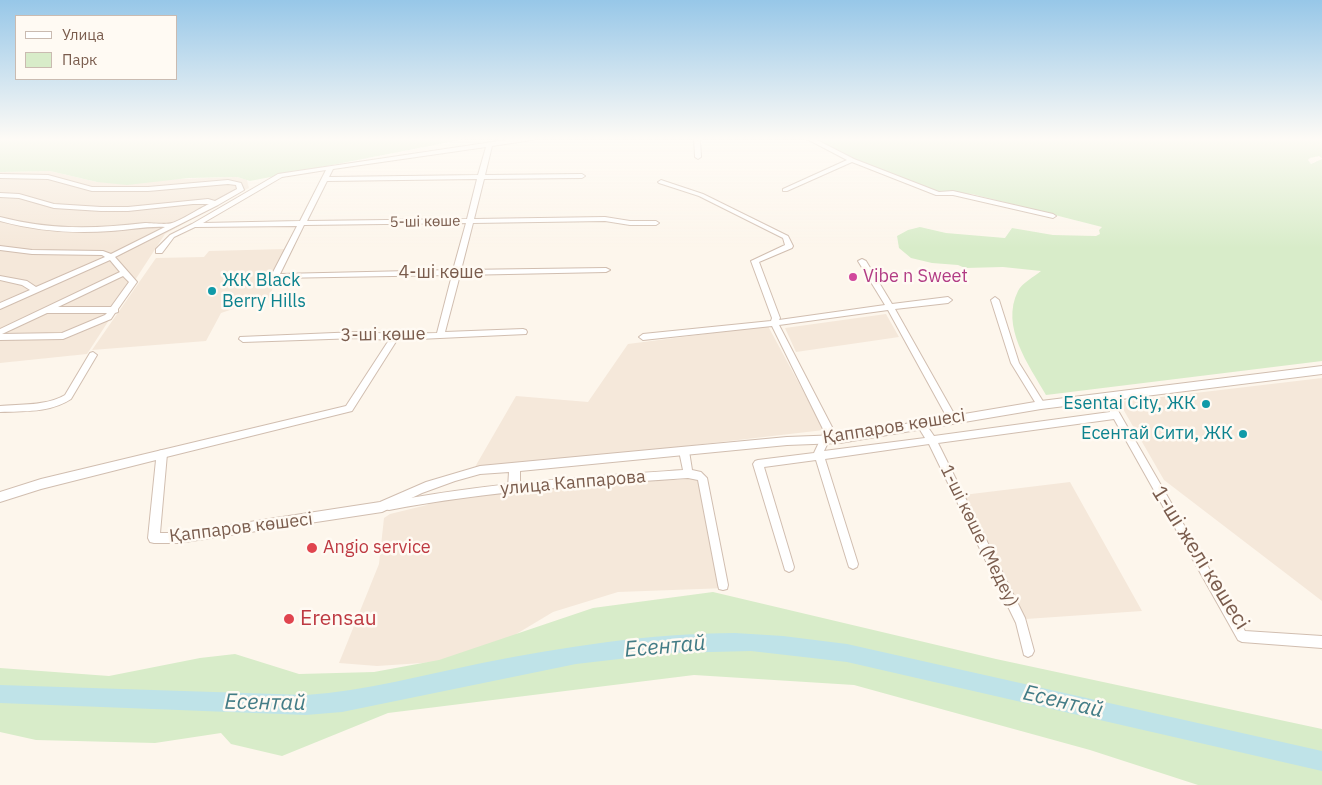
<!DOCTYPE html>
<meta charset="utf-8">
<style>
body{margin:0}
#map{position:relative;width:1322px;height:785px;overflow:hidden;background:#fdf6ec;font-family:"IBM Plex Sans",sans-serif}
canvas{display:block}
.legend{position:absolute;left:15px;top:15px;width:162px;height:65px;box-sizing:border-box;background:#fffaf3;border:1px solid #cabbb1;margin:0;padding:6px 9px;list-style:none;font-size:15px;color:#7a5c4d}
.legend li{display:flex;align-items:center;gap:10px;height:25px}
.legend b{width:25px;border:1px solid #cabbb1}
</style>
<div id="map">
<canvas width="1322" height="785"></canvas>
<ul class="legend">
<li><b style="height:6px;background:#fff"></b>Улица</li>
<li><b style="height:14px;background:#d8ecc9"></b>Парк</li>
</ul>
</div>
<script>
const c = document.querySelector('canvas').getContext('2d');
c.lineJoin = 'round';
function fill(path, color) { c.fillStyle = color; c.fill(path, 'evenodd'); }
function strokePath(path, color, width, dash) { c.strokeStyle = color; c.lineWidth = width; c.lineCap = dash ? 'butt' : 'round'; c.setLineDash(dash || []); c.stroke(path); }
function label(font, color, halo, rows, align = 'center') {
  c.font = font + ' "IBM Plex Sans",sans-serif'; c.lineWidth = 5; c.setLineDash([]); c.textBaseline = 'middle'; c.strokeStyle = halo; c.fillStyle = color; for (const [text, x, y, turn = 0] of rows) {
    c.save(); c.translate(x, y); c.rotate((+turn || 0) * Math.PI / 180); c.textAlign = isNaN(turn) ? turn : align; if (halo) c.strokeText(text, 0, 0); c.fillText(text, 0, 0); c.restore();
  }
}
fill(new Path2D(`
 M50,171L97,182L237,177L247,180L249,188L165,234L87,354L0,363V172Z
 M285,249L270,278L277,279L267,301L241,302L233,309L221,313L206,341L92,350L156,258L204,257L209,251Z
 M886,314L899,337L796,352L785,328Z
 M768,326L824,430L626,453L475,467L516,396L588,402L628,344Z
 M1322,378V601L1164,480L1119,402Z
 M707,478L727,588L618,592L553,612L498,645L437,662L377,666L339,663L379,564L384,518L390,514L427,505L433,499L591,485Z
 M1070,482L1142,611L1026,619L963,495Z`), '#f5e8da');
fill(new Path2D(`
 M0,138H470L250,181L237,177L189,178L127,185L97,182L50,171L0,172Z
 M813,138H1322V158L1319,156L1310,158L1308,160L1311,164L1322,159V361L1046,395C1029,365 1000,327 1018,291C1022,283 1034,277 1041,271L1003,267L965,268L958,265L932,263L911,258L899,248L897,236L908,230L920,227L946,233L1005,238L1012,228L1053,235L1096,236L1100,234L1099,230L1102,227L972,194L937,192L852,159Z
 M713,592L996,659L1322,729V785H1198L1090,750L854,685L694,675L388,713L282,756L231,744L221,733L155,743L36,740L0,732V668L109,676L200,658L235,654L299,674L374,672L439,660L593,608Z`), '#d8ecc9');
fill(new Path2D(`
 M735,633L783,636L847,644L1322,751V771L847,662L751,651L671,653L576,664L342,712L306,715L0,703V685L306,695C366,691 423,675 482,663C565,647 650,633 735,633Z`), '#bfe3e8');
const minor = new Path2D(`
 M519,138H535L532,140L492,146L485,175L582,174L585,176L582,178L484,179L474,219L605,217L630,221H656L659,223L656,225H630L605,221L473,223L461,270L606,268L610,270L606,272L460,275L445,332L523,329L526,330L527,332L526,334L397,340L352,411L162,458L159,457L157,454L159,451L162,450L346,406L389,340L358,338L243,342L239,339L240,337L358,332L395,334L437,333L452,275L275,278L271,276L297,226L195,227L174,237L162,253H156V249L170,235L192,224L278,174ZM486,147L478,175L329,177L333,169ZM326,170L300,221L203,223L282,177ZM477,179L467,219L307,221L327,181ZM466,223L453,270L280,274L304,225Z
 M694,138H700L701,157L698,159L695,157Z
 M805,138H813L854,159L939,192L953,191L1053,214L1056,216L1053,218L953,195H936L852,162L787,191H783V189L847,160Z
 M0,174L48,175L92,187H148L228,180L241,183L244,190L218,205L115,257L137,282L118,309V312L115,313L111,319L63,339L0,340V329L120,272L110,260L0,309V303L30,290L22,285L0,280V276L27,281L36,287L105,257L102,255L32,254L0,250V246L32,250L103,251L111,254L165,227C147,226 129,230 111,231C73,234 37,231 0,221V217C50,230 94,229 145,223C152,223 166,225 172,223C180,221 200,208 209,204H193L128,211H101L54,208L19,198L0,197V193L19,194L54,204L101,207H128L208,199L215,201L237,189L236,185L228,184L148,191H92L48,179L0,178ZM123,276L129,282L111,307H58ZM47,313H107L105,315L62,333L2,334Z
 M661,180L703,194L788,236L793,246L792,248L759,262L780,318L779,320L885,305L858,261L862,259L866,261L892,304L948,297L952,300L948,303L895,309L957,419L955,421H949L888,310L779,325L833,429L831,436L824,451L925,438L917,425L919,423H925L934,436L1110,412L1102,397L1103,395H1109L1245,631L1322,636V648L1242,642L1238,640L1114,419L938,443L1025,618L1034,651L1032,655L1028,657L1024,655L1016,623L929,444L825,459L858,564L857,567L853,569L849,567L848,564L816,460L764,467L794,567L793,570L789,572L785,570L753,464L755,461L758,460L814,453L822,436L823,429L772,326L643,340L639,337L643,334L771,321L772,318L751,261L785,245L783,238L699,196L659,183L658,182Z
 M995,297L999,300L1019,363L1044,403L1045,405L1044,407H1038L1011,363L991,300Z
 M93,352L97,355L71,399C50,413 24,411 0,412V406C21,404 46,406 65,395L90,353Z
 M684,447L687,448L689,451L692,470L701,472L707,478L728,585L727,589L723,590L719,589L718,585L698,480L688,478C588,485 488,491 389,510L385,509L384,506L385,503L389,502C486,483 584,477 683,470L679,451L681,448Z`);
const tertiary = new Path2D(`
 M1322,366V374L1041,409L840,443L787,445L520,471V488L518,491L514,493L510,491L508,488L509,472L480,474L455,481L422,493L382,512L178,543H154L150,542L148,538L156,460L41,489L0,502V492L41,479L162,450L166,451L167,454L160,533H178L380,502L426,482L480,466L787,437L840,435L1041,401Z`);
strokePath(minor, '#d1beb0', 2);
strokePath(tertiary, '#d1beb0', 2);
fill(minor, '#fff');
fill(tertiary, '#fff');
const sky = c.createLinearGradient(0, 0, 0, 248);
sky.addColorStop(0, '#97c7e8');
sky.addColorStop(0.56, '#fefbf6');
sky.addColorStop(1, '#fefbf600');
c.fillStyle = sky;
c.fillRect(0, 0, 1322, 248);
for (const [x, y, r, color] of [
 [853,277,5,"#d1479c"],
 [212,291,5,"#0f9aa8"],
 [1206,404,5,"#0f9aa8"],
 [1243,434,5,"#0f9aa8"],
 [312,548,6,"#e0444e"],
 [289,619,6,"#e0444e"]
]) { const dot = new Path2D(); dot.arc(x, y, r, 0, 2 * Math.PI); c.fillStyle = color; c.fill(dot); strokePath(dot, '#fffaf3', 2); }
label('15px', '#7a5c4d', '#fffaf3', [
 ["5-ші көше",425,222,-1]
]);
label('18px', '#7a5c4d', '#fffaf3', [
 ["4-ші көше",441,273],
 ["3-ші көше",383,335,-1],
 ["Қаппаров көшесі",894,427,-9],
 ["улица Каппарова",573,483,-5],
 ["Қаппаров көшесі",241,528,-7],
 ["1-ші көше (Медеу)",979,536,64]
]);
label('18px', '#b23c85', '#fffaf3', [
 ["Vibe n Sweet",863,277]
], 'left');
label('18px', '#0d838f', '#fffaf3', [
 ["ЖК Black",222,281,"left"],
 ["Berry Hills",222,302,"left"],
 ["Esentai City, ЖК",1196,404],
 ["Есентай Сити, ЖК",1233,434]
], 'right');
label('18px', '#be3a42', '#fffaf3', [
 ["Angio service",323,548]
], 'left');
label('21px', '#7a5c4d', '#fffaf3', [
 ["1-ші желі көшесі",1200,558,58]
]);
label('21px', '#be3a42', '#fffaf3', [
 ["Erensau",300,619]
], 'left');
label('italic 22px', '#437c86', '#fffaf3', [
 ["Есентай",665,647,-5],
 ["Есентай",1063,702,13],
 ["Есентай",265,703,1]
]);
</script>
